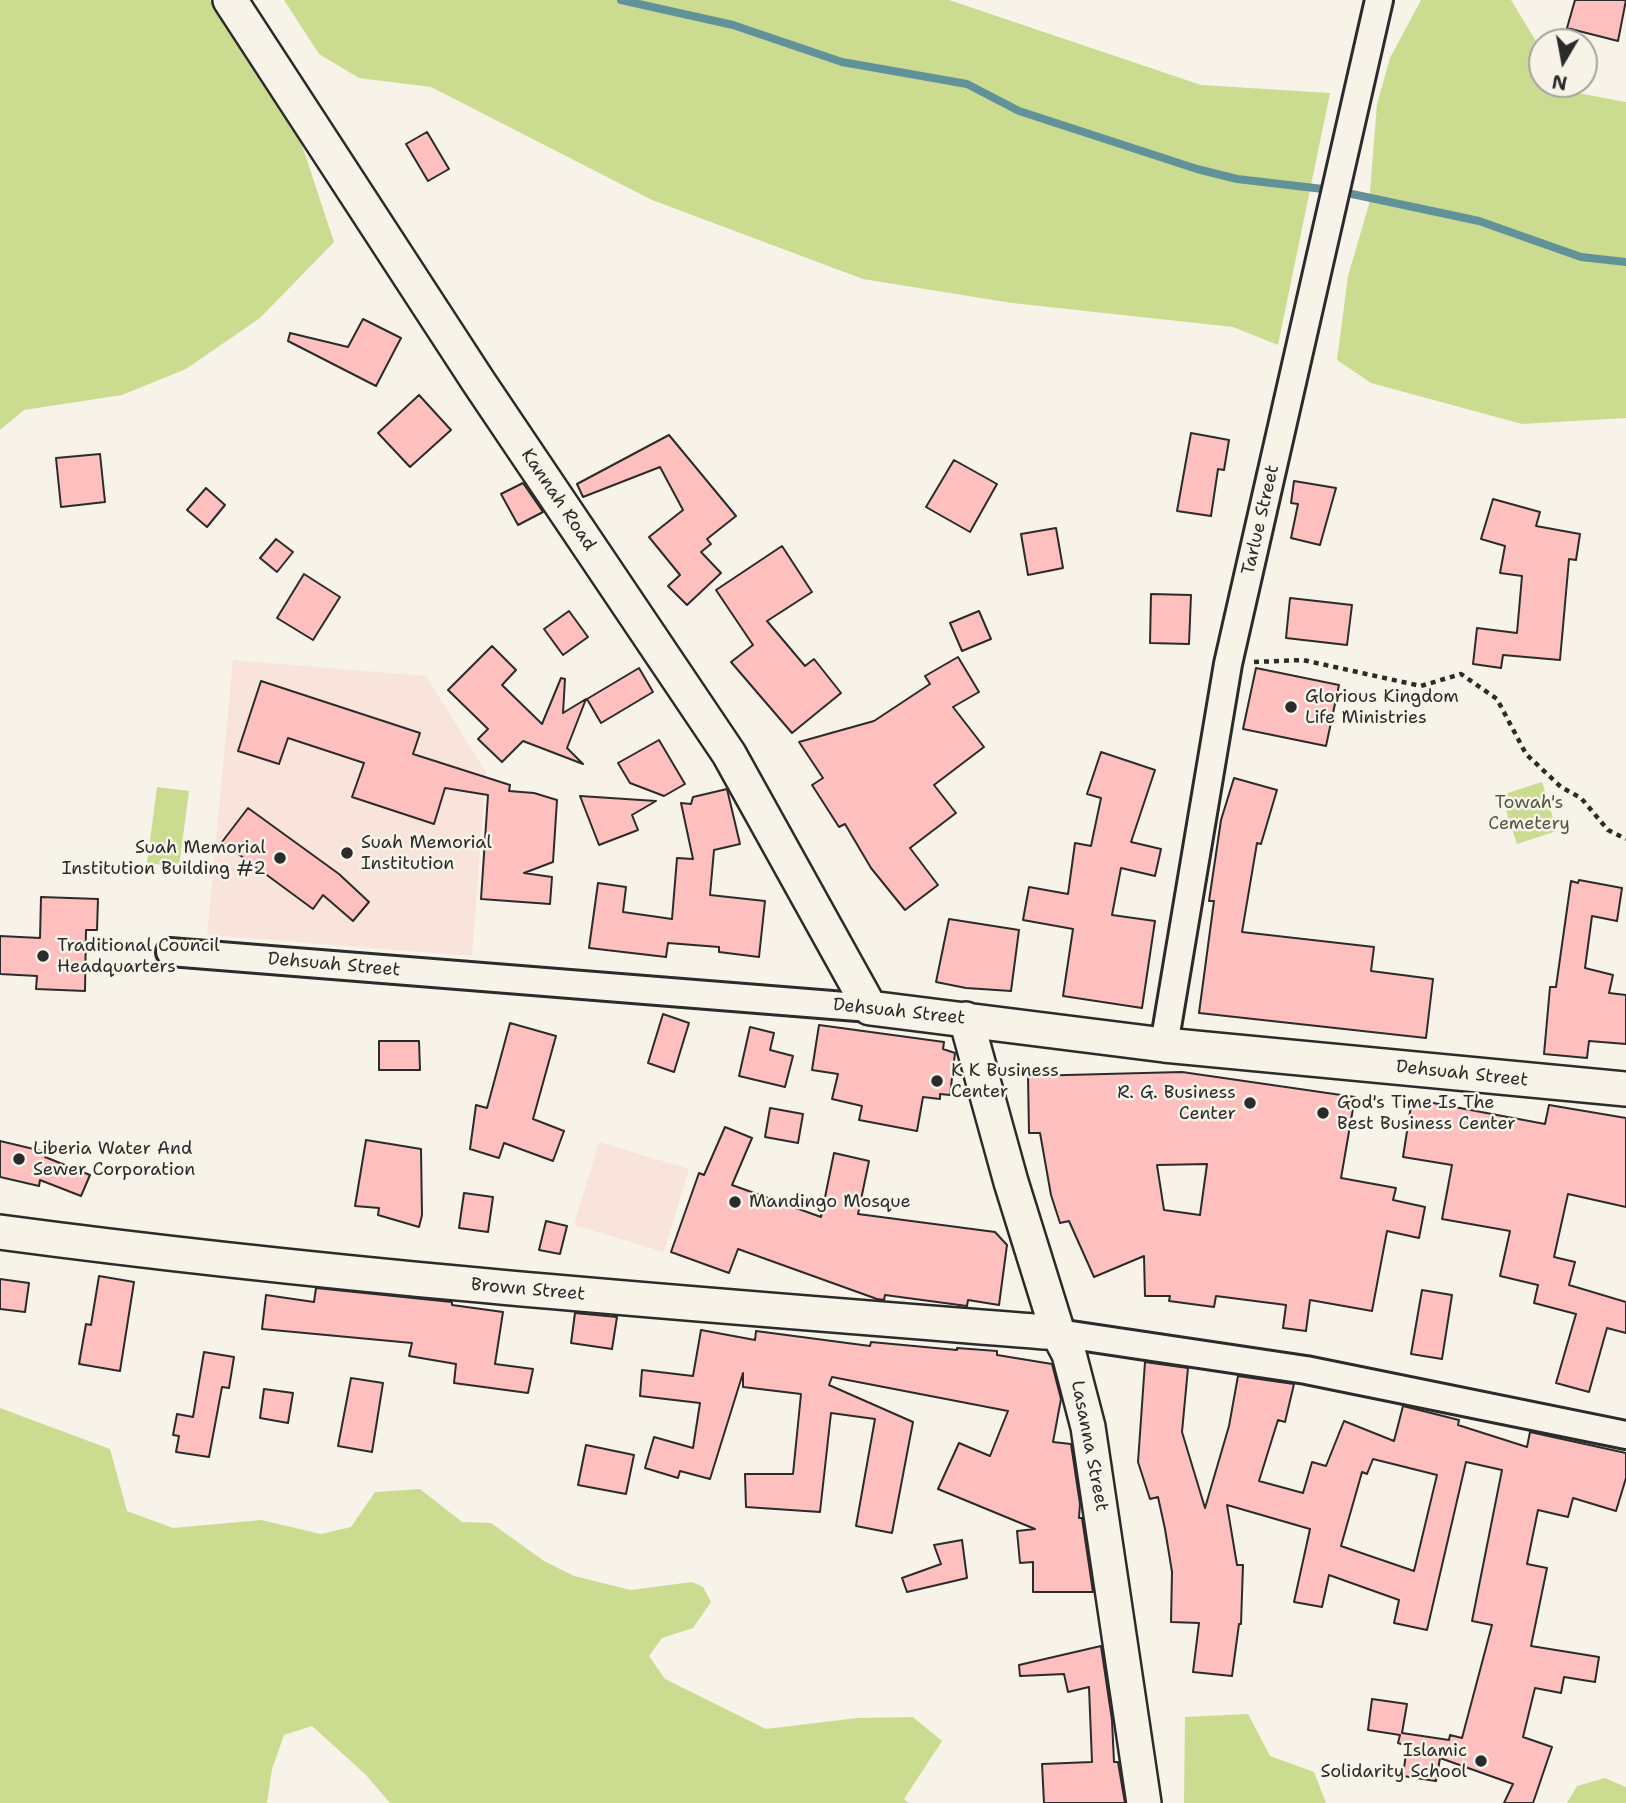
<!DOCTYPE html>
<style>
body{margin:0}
#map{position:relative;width:1626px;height:1803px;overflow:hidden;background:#f7f3e8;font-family:"Shantell Sans",sans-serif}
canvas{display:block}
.north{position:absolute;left:1528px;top:28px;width:70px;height:70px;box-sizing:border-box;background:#f7f3e8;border:2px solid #a5a39c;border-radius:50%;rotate:190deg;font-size:19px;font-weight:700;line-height:28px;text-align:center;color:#2b2b2b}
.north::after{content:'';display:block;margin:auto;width:24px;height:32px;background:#2b2b2b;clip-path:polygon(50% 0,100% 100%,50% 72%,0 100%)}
</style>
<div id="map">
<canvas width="1626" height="1803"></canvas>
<div class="north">N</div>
</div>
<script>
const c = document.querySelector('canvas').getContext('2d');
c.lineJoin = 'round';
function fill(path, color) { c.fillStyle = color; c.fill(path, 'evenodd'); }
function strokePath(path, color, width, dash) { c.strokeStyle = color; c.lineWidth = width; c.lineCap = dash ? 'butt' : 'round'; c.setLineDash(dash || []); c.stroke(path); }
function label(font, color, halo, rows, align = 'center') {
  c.font = font + ' "Shantell Sans",sans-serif'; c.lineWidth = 5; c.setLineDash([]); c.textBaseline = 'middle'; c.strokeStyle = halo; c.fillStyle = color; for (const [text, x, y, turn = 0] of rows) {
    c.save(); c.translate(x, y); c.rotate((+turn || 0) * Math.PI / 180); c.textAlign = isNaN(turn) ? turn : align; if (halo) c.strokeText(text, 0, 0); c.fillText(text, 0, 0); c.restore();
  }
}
fill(new Path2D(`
 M233,660L426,676L486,772L472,956L207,935Z
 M599,1142L689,1169L664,1252L574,1225Z`), '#f9e4dc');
fill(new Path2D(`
 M0,0H210L296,127L334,242L260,318L186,369L122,395L24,410L0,430Z
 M284,0H949L1201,85L1330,93L1278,345L1233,327L1012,303L863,279L652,200L431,87L359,78L319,54Z
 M1421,0H1511L1542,51V84H1562L1567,91L1626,102V418L1522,424L1371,383L1337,360L1348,276L1369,204L1377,104L1390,58Z
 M1542,782L1557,831L1517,844L1501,795Z
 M157,787L189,791L179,867L147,863Z
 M0,1408L110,1449L127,1511L173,1528L261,1520L321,1534L351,1527L375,1492L420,1489L462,1522L491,1523L544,1561L574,1576L631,1590L692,1582L703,1587L711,1602L693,1628L662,1638L649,1656L665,1679L766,1729L857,1718L913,1717L942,1741L904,1799L909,1803H390L366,1775L312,1726L284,1735L272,1769L267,1803H0Z
 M1248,1714L1270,1756L1314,1772L1326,1803H1184L1185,1717Z
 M1605,1778L1626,1787V1803H1567L1577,1786Z`), '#cbdc90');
strokePath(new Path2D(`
 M621,0L733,25L842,62L967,84L1019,111L1197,169L1237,179L1323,189
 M1352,194L1479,221L1581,257L1626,262`), '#629299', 8);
const building = new Path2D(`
 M1575,0H1626L1618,41L1567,28Z
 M427,132L449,169L428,181L406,144Z
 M363,319L401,338L376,386L288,341L290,333L348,347Z
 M419,395L451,430L410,467L378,433Z
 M1191,433L1229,440L1224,470L1218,469L1211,516L1177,511Z
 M669,435L736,516L707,539L711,544L701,552L721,573L687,605L668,586L680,575L649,537L683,510L660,467L583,497L577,484Z
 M100,454L105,502L61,507L56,458Z
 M954,460L997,484L970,532L926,507Z
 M1294,481L1336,488L1320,545L1291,538L1298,504L1291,503Z
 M523,483L543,512L518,525L501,494Z
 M206,488L225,505L207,527L187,510Z
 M1493,499L1540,512L1536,526L1580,534L1576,560L1569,559L1560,660L1503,655L1501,668L1473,664L1477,628L1517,633L1522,576L1500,573L1505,546L1481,539Z
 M1056,528L1063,568L1028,575L1021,534Z
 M276,539L293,552L277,572L260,558Z
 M782,546L812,592L767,621L805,666L814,659L841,693L792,733L731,662L753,645L716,590Z
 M304,574L340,597L313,640L277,618Z
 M1151,594L1191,595L1189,644L1150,643Z
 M1290,598L1352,605L1347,645L1286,638Z
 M569,611L588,637L563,655L544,629Z
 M979,611L991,639L962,651L950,623Z
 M492,646L516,670L502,685L542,724L561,678L565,679L563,713L586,699L567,748L583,764L523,741L502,762L478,739L488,729L448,690Z
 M958,657L979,692L953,707L984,747L934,785L956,813L910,848L938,885L905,910L871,868L845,824L839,827L812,785L823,778L799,742L874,721L930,684L925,676Z
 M639,668L653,692L601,723L587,699Z
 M1256,668L1339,685L1326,746L1243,729Z
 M261,681L420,733L413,754L510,785L509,791L534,793L557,800L553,862L524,873L552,877L550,904L481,899L488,795L445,788L434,824L352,797L364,763L288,738L279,764L238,751Z
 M659,740L685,784L664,796L630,783L618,763Z
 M1101,752L1155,770L1131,842L1161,849L1155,876L1121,868L1112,915L1155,921L1142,1008L1063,996L1073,929L1023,920L1029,887L1068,894L1075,843L1091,846L1101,798L1087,794Z
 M1234,778L1277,790L1261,844L1257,843L1242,932L1374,947L1371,971L1433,979L1426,1038L1199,1013L1214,901H1209L1221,820Z
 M727,789L740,844L714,850L710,895L765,901L759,957L719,952V947L668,943L666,957L589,948L598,883L626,887L623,912L672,919L677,858L693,859L681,803L691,804L693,797Z
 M580,796L656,801L632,815L638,830L599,845Z
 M248,808L339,874L369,902L353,921L323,895L313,909L222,842Z
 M1579,880L1622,888L1617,921L1592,916L1585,968L1613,975L1609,993L1626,995V1044L1589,1041L1587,1058L1544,1054L1550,987H1556L1571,881L1578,883Z
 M41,897L98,899L97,930H86L85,991L36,989L37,976L0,974V936L40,938Z
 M949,919L1019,930L1011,991L966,988L936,982Z
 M663,1014L689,1023L674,1072L648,1063Z
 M510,1023L556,1036L533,1119L564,1131L553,1161L504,1143L499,1158L470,1149L476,1105L487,1108Z
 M819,1025L944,1042L943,1049L955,1053L950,1095L940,1094V1099L923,1097L917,1131L859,1120L862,1106L832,1099L838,1074L812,1070Z
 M750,1027L774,1033L770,1050L793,1056L785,1087L739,1076Z
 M379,1041H419L420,1070H379Z
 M1182,1072L1355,1097L1341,1178L1396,1188L1393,1200L1425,1207L1419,1238L1387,1231L1372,1311L1310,1300L1306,1331L1283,1328L1286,1305L1216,1296L1214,1307L1169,1301L1170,1296H1145L1144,1256L1094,1277L1069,1221L1060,1223L1051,1195L1040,1133H1029L1028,1076ZM1207,1164L1200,1215L1164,1210L1157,1165Z
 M1412,1099L1545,1124L1549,1105L1626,1118V1207L1568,1194L1554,1257L1575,1262L1569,1285L1626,1302V1333L1607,1328L1589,1392L1556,1383L1576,1314L1534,1303L1538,1285L1500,1276L1510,1231L1442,1219L1452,1165L1403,1157Z
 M770,1108L803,1114L798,1143L765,1137Z
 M725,1127L752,1138L732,1185L821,1217L834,1153L869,1161L858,1214L995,1232L1007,1245L999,1305L968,1300L967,1306L885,1295L884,1300L877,1299L738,1249L729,1273L671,1252L699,1173L704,1175Z
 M366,1140L421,1149L422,1215L419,1227L378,1215L379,1208L355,1206Z
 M0,1141L46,1152L45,1157L90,1175L81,1196L40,1180L39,1186L0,1177Z
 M464,1193L493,1197L488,1232L459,1228Z
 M546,1221L567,1226L560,1254L539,1250Z
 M99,1276L134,1282L120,1371L79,1364L86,1324L91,1325Z
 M0,1279L29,1283L25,1312L0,1309Z
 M316,1288L452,1302V1305L503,1312L495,1364L533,1369L528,1393L454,1383L456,1364L409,1356L412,1343L262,1329L266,1295L314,1302Z
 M1422,1290L1452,1295L1442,1359L1411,1354Z
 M575,1313L617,1317L612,1349L571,1343Z
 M701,1330L755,1340L756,1331L870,1346L871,1342L957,1350V1348L997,1351V1355L1052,1364L1061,1399L1053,1442L1071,1444L1080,1504L1079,1518H1082L1093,1592H1033V1562L1020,1563L1017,1531L1035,1529L938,1489L959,1443L990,1456L1008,1411L832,1377L829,1385L913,1422L892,1533L856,1526L875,1419L831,1413L820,1512L746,1507L745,1474H793L801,1394L743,1387V1373L710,1479L680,1471L678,1478L645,1468L654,1437L693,1448L700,1403L640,1396L642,1370L693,1376Z
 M204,1352L234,1357L229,1388L222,1387L209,1457L176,1452L179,1436L173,1435L177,1414L193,1417Z
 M1145,1362L1188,1368L1182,1432L1205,1508L1229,1426L1238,1376L1294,1384L1285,1422L1278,1420L1259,1481L1303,1493L1312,1462L1326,1466L1344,1421L1394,1441L1403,1406L1459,1420L1458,1425L1527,1447L1530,1432L1626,1453V1478L1616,1511L1573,1498L1568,1517L1538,1510L1527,1564L1547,1568L1531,1646L1599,1657L1595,1682L1564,1677L1561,1693L1535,1688L1523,1737L1552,1747L1533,1803H1504L1513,1784L1440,1758L1436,1781L1403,1776L1407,1746L1398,1743L1400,1735L1368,1730L1372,1699L1407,1704L1402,1733L1449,1740L1450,1735L1462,1738L1492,1625L1472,1621L1502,1470L1466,1462L1427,1630L1394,1623L1399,1600L1329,1575L1322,1607L1294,1602L1310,1529L1227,1505L1237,1565H1243L1241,1624H1239L1232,1676L1193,1672L1199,1623L1171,1622L1172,1572L1165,1529L1158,1497L1150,1499L1138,1462ZM1373,1459L1437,1475L1414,1571L1341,1546L1362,1472L1367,1474Z
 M351,1378L383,1383L372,1452L338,1446Z
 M264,1389L293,1393L288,1423L260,1418Z
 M586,1445L634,1455L626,1494L578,1485Z
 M962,1540L967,1578L907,1592L902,1578L941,1564L934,1545Z
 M1101,1646L1112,1720L1114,1762H1118L1125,1803H1044L1042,1764L1092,1762L1089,1687L1068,1692L1064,1674L1020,1676L1019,1665Z`);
fill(building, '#fdc0bf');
strokePath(building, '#2b2b2b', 2);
const minor = new Path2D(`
 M170,952L870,1008
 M1164,1045L1228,664L1379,0
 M1058,1333L1306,1370L1626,1435`);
const tertiary = new Path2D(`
 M230,0L478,381L729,754L870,1008L1164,1045L1626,1089
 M966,1019L1011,1182L1058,1333L1069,1354L1088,1427L1144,1803
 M0,1232C352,1279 705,1305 1058,1333`);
strokePath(minor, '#2b2b2b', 32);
strokePath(tertiary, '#2b2b2b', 38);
strokePath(new Path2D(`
 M1254,662L1303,660L1421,686L1461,674L1497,699L1526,754L1561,787L1581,798L1608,830L1626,839`), '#2b2b2b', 4.5, [5, 5]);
strokePath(minor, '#f7f3e8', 26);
strokePath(tertiary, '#f7f3e8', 33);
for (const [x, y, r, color] of [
 [1291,707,7,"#2b2b2b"],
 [347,853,7,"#2b2b2b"],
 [280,858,7,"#2b2b2b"],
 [43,956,7,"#2b2b2b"],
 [937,1081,7,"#2b2b2b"],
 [1250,1103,7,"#2b2b2b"],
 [1323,1113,7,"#2b2b2b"],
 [19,1159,7,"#2b2b2b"],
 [735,1202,7,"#2b2b2b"],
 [1481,1761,7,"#2b2b2b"]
]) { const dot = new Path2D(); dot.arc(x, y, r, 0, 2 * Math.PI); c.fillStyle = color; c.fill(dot); strokePath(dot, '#f7f3e8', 2.5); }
label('18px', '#2b2b2b', '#f7f3e8', [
 ["Kannah Road",558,500,56],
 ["Tarlue Street",1261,520,-77],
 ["Dehsuah Street",334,965,5],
 ["Dehsuah Street",899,1012,6],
 ["Dehsuah Street",1462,1074,6],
 ["Brown Street",528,1290,5],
 ["Lasanna Street",1089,1446,79]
]);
label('18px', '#2b2b2b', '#f7f3e8', [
 ["Glorious Kingdom",1305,697],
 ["Life Ministries",1305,718],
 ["Suah Memorial",361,843],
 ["Institution",361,864],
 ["Suah Memorial",266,848,"right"],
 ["Institution Building #2",266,869,"right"],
 ["Traditional Council",57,946],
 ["Headquarters",57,967],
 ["K K Business",951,1071],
 ["Center",951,1092],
 ["R. G. Business",1236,1093,"right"],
 ["Center",1236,1114,"right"],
 ["God's Time Is The",1337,1103],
 ["Best Business Center",1337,1124],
 ["Liberia Water And",33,1149],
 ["Sewer Corporation",33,1170],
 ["Mandingo Mosque",749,1202],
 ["Islamic",1467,1751,"right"],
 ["Solidarity School",1467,1772,"right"]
], 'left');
label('18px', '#535744', '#f7f3e8', [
 ["Towah's",1529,803],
 ["Cemetery",1529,824]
]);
</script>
